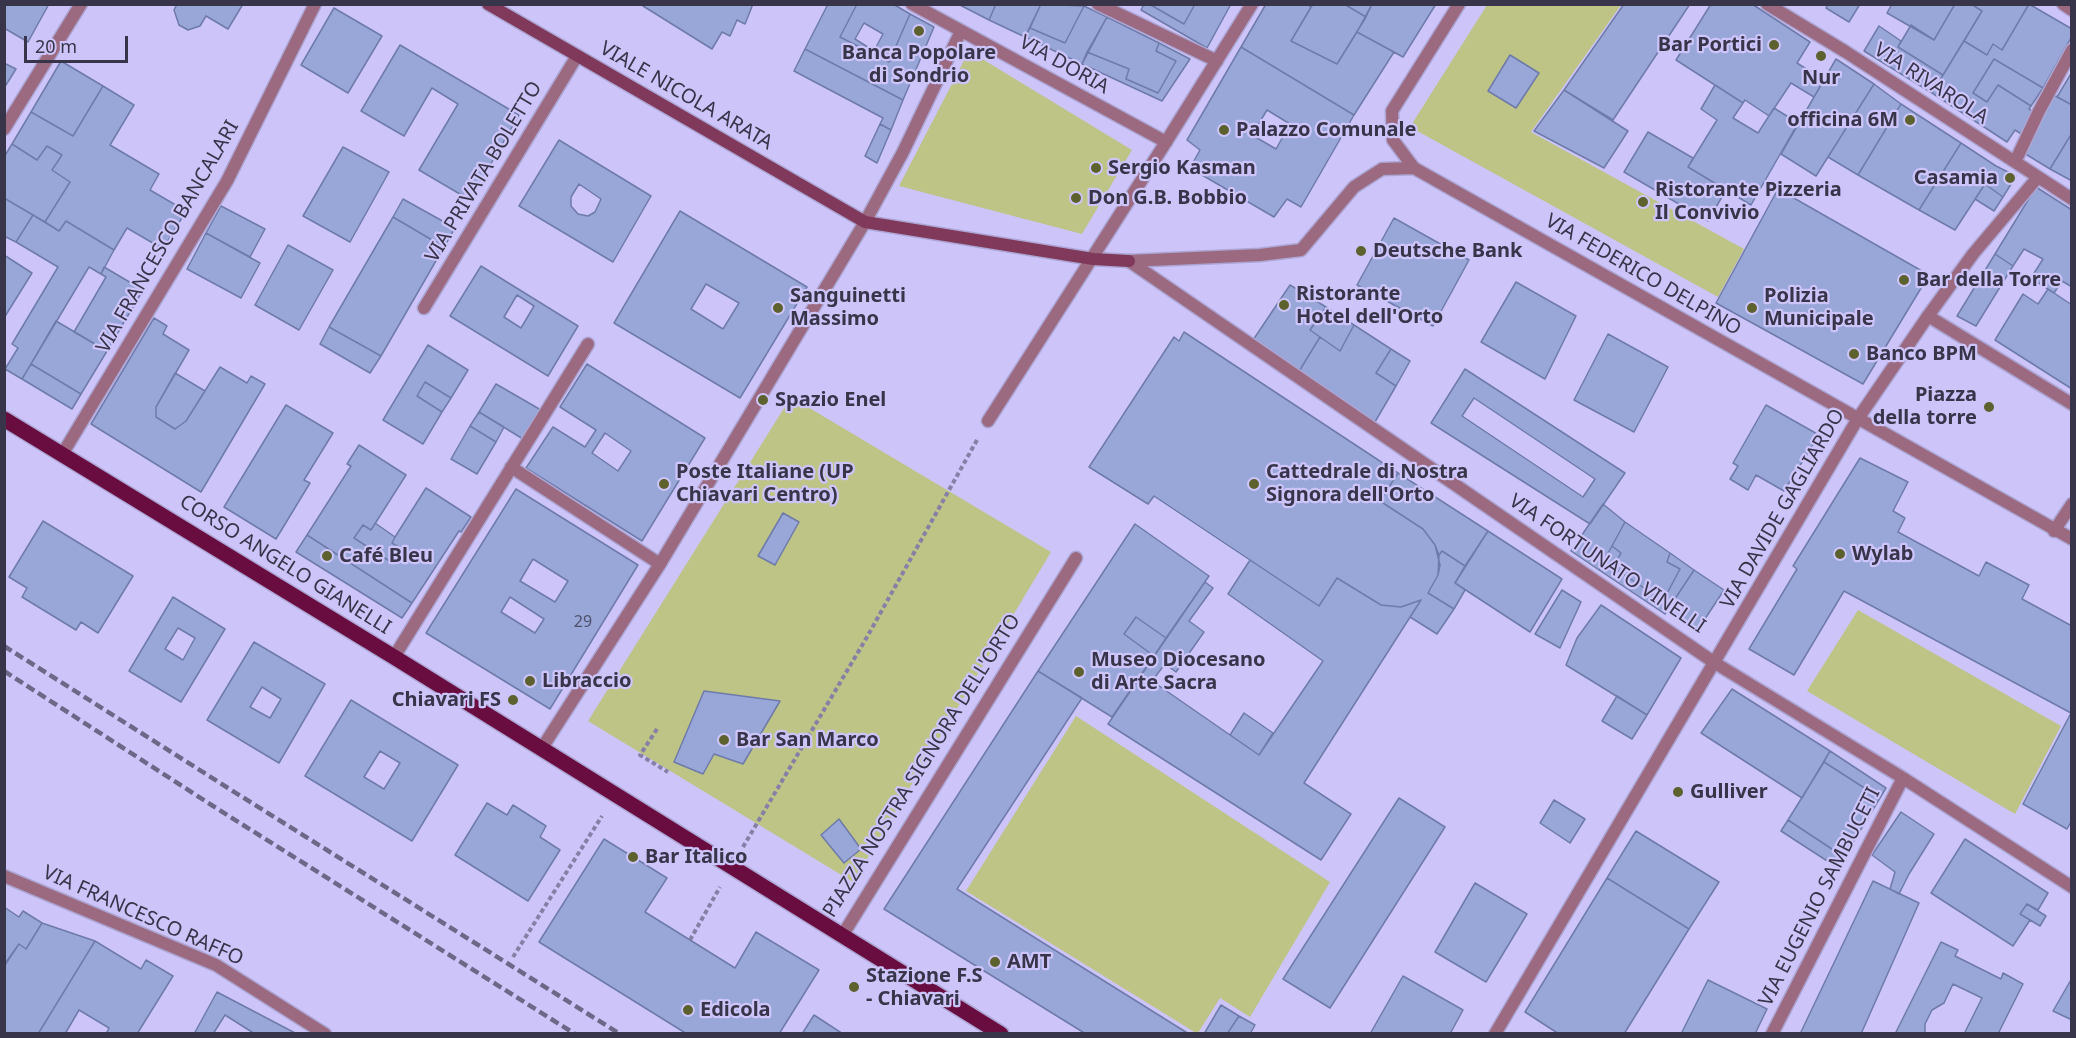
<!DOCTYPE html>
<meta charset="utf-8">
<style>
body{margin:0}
#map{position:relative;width:2076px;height:1038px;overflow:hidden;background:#cdc5fa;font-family:"Noto Sans",sans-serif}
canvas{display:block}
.frame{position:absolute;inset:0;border:6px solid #383449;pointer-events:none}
.scale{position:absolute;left:24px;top:36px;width:104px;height:27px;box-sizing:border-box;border:3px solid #383449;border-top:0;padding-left:8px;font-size:18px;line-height:21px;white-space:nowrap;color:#383449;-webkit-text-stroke:4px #cdc5fa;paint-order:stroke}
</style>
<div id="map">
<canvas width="2076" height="1038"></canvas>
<div class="frame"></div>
<div class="scale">20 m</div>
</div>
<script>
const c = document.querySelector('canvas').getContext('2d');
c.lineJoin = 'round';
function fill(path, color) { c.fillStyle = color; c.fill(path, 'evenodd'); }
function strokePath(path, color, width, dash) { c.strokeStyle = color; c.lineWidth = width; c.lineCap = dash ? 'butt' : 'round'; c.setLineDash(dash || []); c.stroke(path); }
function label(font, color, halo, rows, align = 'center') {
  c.font = font + ' "Noto Sans",sans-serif'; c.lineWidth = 4.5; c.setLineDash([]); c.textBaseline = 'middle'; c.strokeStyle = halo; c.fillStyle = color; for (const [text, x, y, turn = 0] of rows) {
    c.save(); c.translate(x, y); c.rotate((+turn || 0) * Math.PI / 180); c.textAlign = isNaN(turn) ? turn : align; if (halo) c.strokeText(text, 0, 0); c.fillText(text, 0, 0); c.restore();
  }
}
fill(new Path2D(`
 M1487,5H1621L1531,132L1744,249L1718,297L1410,127Z
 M969,51L1132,150L1082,234L899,186Z
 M791,397L1051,552L853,882L588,721Z
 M1858,610L2061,726L2015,814L1807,691Z
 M1076,716L1330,882L1250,1017L1220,998L1198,1033H1196L966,891Z`), '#bec386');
const building = new Path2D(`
 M4,4H49L28,42L4,28Z
 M177,4H243L228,29L206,16L200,26L188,30L179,25L174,10Z
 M644,4H753L745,24L737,20L730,36L722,32L712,49L643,6Z
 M828,4H857L840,37L889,62L910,14L934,27L903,100L805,49Z
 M857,4H893L910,14L889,62L840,37ZM864,23L883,34L874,51L855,39Z
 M958,4H996L989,20Z
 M996,4H1041L1025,37L989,20Z
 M1041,4L1084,6L1065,43L1030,28Z
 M1144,4H1149L1184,24L1195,4H1231L1207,48L1141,10Z
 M1149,4H1195L1184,24Z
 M1266,4H1307L1311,7L1291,41L1337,64L1357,32L1394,52L1354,115L1241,47Z
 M1313,4H1344L1366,17L1337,64L1291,41Z
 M1344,4H1372L1366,17Z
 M1372,4H1436L1403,57L1357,32Z
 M1624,4H1690L1613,120L1564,90Z
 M1711,4H1752L1810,42L1797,63L1824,80L1814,97L1791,83L1769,116L1745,100L1743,103L1676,60Z
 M1828,4H1860L1849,22L1826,8Z
 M1892,4H1955L1934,40L1887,13Z
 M1955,4H1971L1982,11L1943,75L1898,47L1911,25L1934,40Z
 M1971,4H2029L2002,50L1993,44L1987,55L1964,41L1982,11Z
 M2029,4L2072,29V36L2043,88L1994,59L1973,93L1987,102L1998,85L2031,106L2029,109L2036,114L2023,135L2015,130L2007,142L1932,93L1964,41L1987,55L1993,44L2002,50Z
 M1084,6L1107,17L1082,64L1025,37L1030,28L1065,43Z
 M334,8L382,36L348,93L301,65Z
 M1107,17L1159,43L1156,51L1176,61L1158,93L1126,79L1129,69L1087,52Z
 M1879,26L1901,41L1898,47L1943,75L1932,93L1864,51Z
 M1159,43L1190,59L1162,101L1082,64L1087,52L1129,69L1126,79L1158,93L1176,61L1156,51Z
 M400,45L519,115L470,200L419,170L458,104L432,88L404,136L361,111Z
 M1241,47L1354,115L1301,207L1287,199L1274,217L1190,168L1200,150L1187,140ZM1267,110L1290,124L1276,149L1252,135Z
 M805,49L903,100L891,130L880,124L883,118L794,71Z
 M1510,55L1539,73L1516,108L1488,91Z
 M1836,59L1874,84L1816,176L1781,154Z
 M1994,59L2043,88L2031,106L1998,85L1987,102L1973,93Z
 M61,61L103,86L73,136L31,112Z
 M4,63L16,69L6,85L4,84Z
 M2072,72V105L2057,97Z
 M1874,84L1901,104L1858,175L1828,157Z
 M1715,85L1743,103L1733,118L1758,133L1774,108L1798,123L1751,205L1688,167L1717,120L1701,109Z
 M103,86L134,105L110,145L159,174L150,190L186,211L163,249L127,228L114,250L66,221L59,231L45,222L70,182L52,170L62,155L47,146L37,160L12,144L31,112L73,136Z
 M1564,90L1628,131L1604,168L1534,131Z
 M2050,93L2072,105V133L2050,169L2019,150Z
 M1901,104L1961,143L1919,210L1858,175Z
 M880,124L891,130L877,163L865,156Z
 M1648,132L1693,158L1688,167L1726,190L1708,221L1624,172Z
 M2072,133V181L2050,169Z
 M559,140L651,196L613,262L519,206Z
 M1961,143L1996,166L2016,176L2003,197L1985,184L1955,230L1919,210Z
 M12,144L37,160L47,146L62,155L52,170L70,182L45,222L4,198V157Z
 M343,147L389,172L350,242L303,216Z
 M579,184L601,199L595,212L588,216L578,214L571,206V197Z
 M1985,184L2003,197L1994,211L1975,199Z
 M2036,187L2072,210V287L2062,281L2054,293L2031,278L2043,259L2024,249L2013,266L1995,254Z
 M1778,189L1929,275L1863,384L1716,303Z
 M4,198L33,215L16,242L4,236Z
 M403,199L455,228L444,247L393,217Z
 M221,206L265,229L250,257L206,233Z
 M680,211L807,287L740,398L614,323ZM706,284L739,303L723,329L691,309Z
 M33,215L59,231L66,221L114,250L101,274L89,267L22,379L5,369L18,348L12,344L58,267L16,242Z
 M393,217L444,247L381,356L329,327Z
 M1394,218L1469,260L1433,326L1357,285Z
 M206,233L260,263L241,298L187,269Z
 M288,245L333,270L299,330L255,305Z
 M1995,254L2013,266L1976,326L1957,316Z
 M4,255L32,273L4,318Z
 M481,266L578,326L548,376L450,316Z
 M104,267L143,290L107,351L74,332L106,277L101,274Z
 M1516,282L1576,316L1545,379L1481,342Z
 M1290,285L1326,307L1310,330L1320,337L1298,373L1251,343Z
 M2048,289L2072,305V389L1995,340L2023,294L2038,304Z
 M517,295L534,306L521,328L504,317Z
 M1326,307L1354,325L1340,351L1310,330Z
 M154,318L167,326L163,334L189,350L156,407V417L175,429L186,421L220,367L247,383L251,376L265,384L201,492L91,424Z
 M56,321L107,351L81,394L31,364Z
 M1354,325L1391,349L1376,373L1396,386L1375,422L1298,373L1320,337L1340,351Z
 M329,327L381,356L370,373L320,344Z
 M1184,332L1398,473L1380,501L1423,529L1435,545L1440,565L1438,575L1428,593L1454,609L1437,634L1410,617L1421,600L1401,607L1381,605L1337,578L1319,606L1154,496L1148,504L1089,467L1174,337L1179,341Z
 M1608,334L1668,367L1634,432L1574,400Z
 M428,345L468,370L451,398L425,382L417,396L442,412L423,444L383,420Z
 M1391,349L1410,361L1396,386L1376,373Z
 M31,364L81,394L72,409L22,379Z
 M587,364L705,438L642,541L526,468L553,427L585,447L596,430L560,407ZM605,433L631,451L618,471L592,453Z
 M1465,369L1625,473L1590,524L1431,423Z
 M175,373L205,391L186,421L175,429L156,417V407Z
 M425,382L451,398L442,412L417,396Z
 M496,384L541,410L523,439L479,412Z
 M1474,398L1595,479L1583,497L1462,416Z
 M286,405L333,433L304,480L310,483L276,539L224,507Z
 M1766,405L1819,435L1784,491L1756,475L1748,490L1730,479L1738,466L1733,463Z
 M479,412L504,427L496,442L470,426Z
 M470,426L496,442L477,474L451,459Z
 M359,445L406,475L371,530L363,525L354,538L391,562L400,548L392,543L395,537L426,488L471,517L461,532L459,531L412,603L307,535L351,466L347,464Z
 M1860,458L1908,482L1893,511L1905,518L1898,532L1979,576L1986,562L2029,585L2022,599L2072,626V820L2067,829L2023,804L2071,713L1844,591L1794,675L1749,649L1797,569L1793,566Z
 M1398,473L1488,531L1465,566L1442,551L1439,555L1435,545L1423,529L1380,501Z
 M516,489L638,565L550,709L426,633ZM533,559L568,581L555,602L520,581ZM510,597L544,619L535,633L501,612Z
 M1603,504L1625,522L1599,570L1571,551Z
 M783,513L799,522L775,565L758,556Z
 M43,521L133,576L98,633L81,622L76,630L22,597L27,588L9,577Z
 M1625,522L1670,553L1667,562L1680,569L1663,601L1613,567L1621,553L1612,546Z
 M375,523L395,537L392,543L400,548L391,562L354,538L363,525L371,530Z
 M1135,524L1209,576L1166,638L1136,617L1124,634L1154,656L1112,717L1038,671Z
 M1488,531L1562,579L1530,632L1455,583Z
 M307,535L412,603L402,618L296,552Z
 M1612,546L1621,553L1613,567L1663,601L1680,569L1667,562L1670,553L1694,570L1665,614L1599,570Z
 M1442,551L1465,566L1455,583L1465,590L1454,609L1428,593L1438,575L1439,555Z
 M1250,560L1319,606L1337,578L1381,605L1401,607L1421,600L1304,783L1351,814L1321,860L1108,724L1142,674L1259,755L1323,661L1228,594Z
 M1694,570L1724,590L1697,631L1667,611Z
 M1205,582L1213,588L1189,621L1204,632L1176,672L1165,664L1152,681L1142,674Z
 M1562,590L1581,602L1560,648L1535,634Z
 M173,597L225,629L181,702L129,671Z
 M1601,605L1681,658L1647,715L1566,665L1577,638Z
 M1136,617L1166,638L1154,656L1124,634Z
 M178,628L195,638L183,660L165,649Z
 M254,642L325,684L279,763L207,720Z
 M1038,671L1082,698L957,889L1189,1034H1086L884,909Z
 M262,687L281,699L270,718L250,707Z
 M1732,689L1830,751L1802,798L1701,733Z
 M704,691L780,701L743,764L714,754L703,774L674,762Z
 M1617,696L1647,715L1632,739L1602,721Z
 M351,700L458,765L412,841L305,776Z
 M1244,713L1273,733L1259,755L1230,735Z
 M380,751L400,763L384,789L364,777Z
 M1830,751L1886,788L1880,798L1824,762Z
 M1824,762L1880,798L1844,857L1788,820Z
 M1399,798L1445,827L1330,1008L1283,979Z
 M1554,800L1585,819L1570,843L1540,823Z
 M487,803L507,815L513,805L546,826L540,837L560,850L528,901L455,855Z
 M1901,812L1934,834L1909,874L1899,894L1890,889L1895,872L1872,855Z
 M839,819L861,849L844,863L821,835Z
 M1788,820L1844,857L1838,868L1781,831Z
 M1636,831L1719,882L1689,929L1607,878Z
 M604,839L667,878L645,912L735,968L756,932L819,970L779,1034H687L539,942Z
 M1965,839L2048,893L2038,910L2027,904L2020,914L2030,920L2013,946L1931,893Z
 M1607,878L1689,929L1624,1034H1559L1525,1012Z
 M1873,881L1919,903L1861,1034H1800Z
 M1475,883L1527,914L1486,982L1435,952Z
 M2027,904L2046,916L2040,926L2020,914Z
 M4,907L19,917L23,911L42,923L26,949L19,944L5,965Z
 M42,923L95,941L38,1034H4V965L19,944L26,949Z
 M95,941L141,969L146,960L173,976L137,1034H38Z
 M1941,942L1958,950L1955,956L2001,979L2003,973L2023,984L1998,1034H1895Z
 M1403,976L1463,1010L1450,1034H1370Z
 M2072,978V1020L2053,1011Z
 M1708,980L1767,1009L1755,1034H1681Z
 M1953,984L1982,998L1964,1034H1925V1024L1932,1010L1944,1003Z
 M217,992L297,1034H194Z
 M1221,1005L1239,1016L1227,1034H1204Z
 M79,1010L109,1028L106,1034H65Z
 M225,1015L255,1034H213Z
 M814,1015L843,1034H802Z
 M1239,1016L1255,1025L1250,1034H1227Z`);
fill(building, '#98a6d8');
strokePath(building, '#6e7baa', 1.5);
const service = new Path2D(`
 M511,467L660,564
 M394,657L588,344`);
const pedestrian = new Path2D(`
 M1767,4L1846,52L2072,199
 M2063,4L2072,10
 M2015,162L2039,111L2072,50
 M1928,316L1973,254L2038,177
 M988,421L1166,142
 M842,936L1076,558`);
const minor = new Path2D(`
 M912,4L1166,142L1252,4
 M1098,4L1217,61
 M4,129L81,4
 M1414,168L1393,140L1392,111L1459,4
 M865,222L903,152L961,31
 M1129,261L1715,663L1903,778L2072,887
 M424,308L577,56
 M63,453L227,181L315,4
 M2054,531L2072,504
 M4,876L216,965L325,1034
 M1495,1034L1857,420L1928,316L2072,404
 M1772,1034L1903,778`);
const tertiary = new Path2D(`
 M1129,261L1260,255L1301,250L1354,187L1382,169L1414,168L2072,539
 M542,748L660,564L865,222`);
const secondary = new Path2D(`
 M488,4L865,222L1093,259L1129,261`);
const primary = new Path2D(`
 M4,419L394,657L1001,1034`);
strokePath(service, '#aca5d3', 15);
strokePath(pedestrian, '#aca5d3', 15);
strokePath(minor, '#aca5d3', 15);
strokePath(tertiary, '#aca5d3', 15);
strokePath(secondary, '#aca5d3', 15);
strokePath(primary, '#aca5d3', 18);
strokePath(new Path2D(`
 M657,729L640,755L668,772
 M743,847L867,637L977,440
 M690,940L720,887
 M513,957L602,816`), '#8680a6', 4, [4.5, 3]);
strokePath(service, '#9c6a80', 12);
strokePath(pedestrian, '#9c6a80', 12);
strokePath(minor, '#9c6a80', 12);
strokePath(tertiary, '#9c6a80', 12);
strokePath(secondary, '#80395b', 12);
strokePath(primary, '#690d41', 15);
strokePath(new Path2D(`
 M4,646L228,788L620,1034
 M4,671L213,806L575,1034`), '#6d6888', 4.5, [9, 4.5]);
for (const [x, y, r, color] of [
 [919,31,6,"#5d612e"],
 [1774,45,6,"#5d612e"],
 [1821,56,6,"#5d612e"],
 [1910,120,6,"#5d612e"],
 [1224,130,6,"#5d612e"],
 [1096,168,6,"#5d612e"],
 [2010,178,6,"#5d612e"],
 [1076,198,6,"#5d612e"],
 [1643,202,6,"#5d612e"],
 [1361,251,6,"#5d612e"],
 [1904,280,6,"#5d612e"],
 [1284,305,6,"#5d612e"],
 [778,308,6,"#5d612e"],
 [1752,308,6,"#5d612e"],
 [1854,354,6,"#5d612e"],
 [763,400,6,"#5d612e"],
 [1989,407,6,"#5d612e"],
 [664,484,6,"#5d612e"],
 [1254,484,6,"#5d612e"],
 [1840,554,6,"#5d612e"],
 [327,556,6,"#5d612e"],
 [1079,672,6,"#5d612e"],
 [530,681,6,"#5d612e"],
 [513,700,6,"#5d612e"],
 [724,740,6,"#5d612e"],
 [1678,792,6,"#5d612e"],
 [633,857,6,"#5d612e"],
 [995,962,6,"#5d612e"],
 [854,987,6,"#5d612e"],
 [688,1010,6,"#5d612e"]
]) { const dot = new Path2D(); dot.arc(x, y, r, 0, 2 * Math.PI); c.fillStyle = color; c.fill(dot); strokePath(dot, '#cdc5fa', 2); }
label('16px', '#50506d', null, [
 ["29",583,622]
]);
label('bold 20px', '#383449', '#cdc5fa', [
 ["Bar Portici",1762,45,"right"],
 ["Banca Popolare",919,53,"center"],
 ["di Sondrio",919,76,"center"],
 ["Nur",1821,78,"center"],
 ["officina 6M",1898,120,"right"],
 ["Palazzo Comunale",1236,130],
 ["Sergio Kasman",1108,168],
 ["Casamia",1998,178,"right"],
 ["Ristorante Pizzeria",1655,190],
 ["Il Convivio",1655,213],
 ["Don G.B. Bobbio",1088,198],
 ["Deutsche Bank",1373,251],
 ["Bar della Torre",1916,280],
 ["Ristorante",1296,294],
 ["Hotel dell'Orto",1296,317],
 ["Sanguinetti",790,296],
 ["Massimo",790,319],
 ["Polizia",1764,296],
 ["Municipale",1764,319],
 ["Banco BPM",1866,354],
 ["Piazza",1977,395,"right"],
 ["della torre",1977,418,"right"],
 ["Spazio Enel",775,400],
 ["Poste Italiane (UP",676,472],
 ["Chiavari Centro)",676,495],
 ["Cattedrale di Nostra",1266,472],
 ["Signora dell'Orto",1266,495],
 ["Wylab",1852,554],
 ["Café Bleu",339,556],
 ["Museo Diocesano",1091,660],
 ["di Arte Sacra",1091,683],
 ["Libraccio",542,681],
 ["Chiavari FS",501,700,"right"],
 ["Bar San Marco",736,740],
 ["Gulliver",1690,792],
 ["Bar Italico",645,857],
 ["AMT",1007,962],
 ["Stazione F.S",866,976],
 ["- Chiavari",866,999],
 ["Edicola",700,1010]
], 'left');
label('20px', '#383449', '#cdc5fa', [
 ["VIA DORIA",1064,65,29],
 ["VIA RIVAROLA",1931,84,33],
 ["VIALE NICOLA ARATA",686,96,30],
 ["VIA PRIVATA BOLETTO",484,172,-59],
 ["VIA FRANCESCO BANCALARI",168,237,-60],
 ["VIA FEDERICO DELPINO",1643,275,30],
 ["VIA DAVIDE GAGLIARDO",1783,509,-60],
 ["VIA FORTUNATO VINELLI",1607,564,34],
 ["CORSO ANGELO GIANELLI",285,565,32],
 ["PIAZZA NOSTRA SIGNORA DELL'ORTO",922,766,-58],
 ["VIA EUGENIO SAMBUCETI",1820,897,-63],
 ["VIA FRANCESCO RAFFO",143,916,24]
]);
</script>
